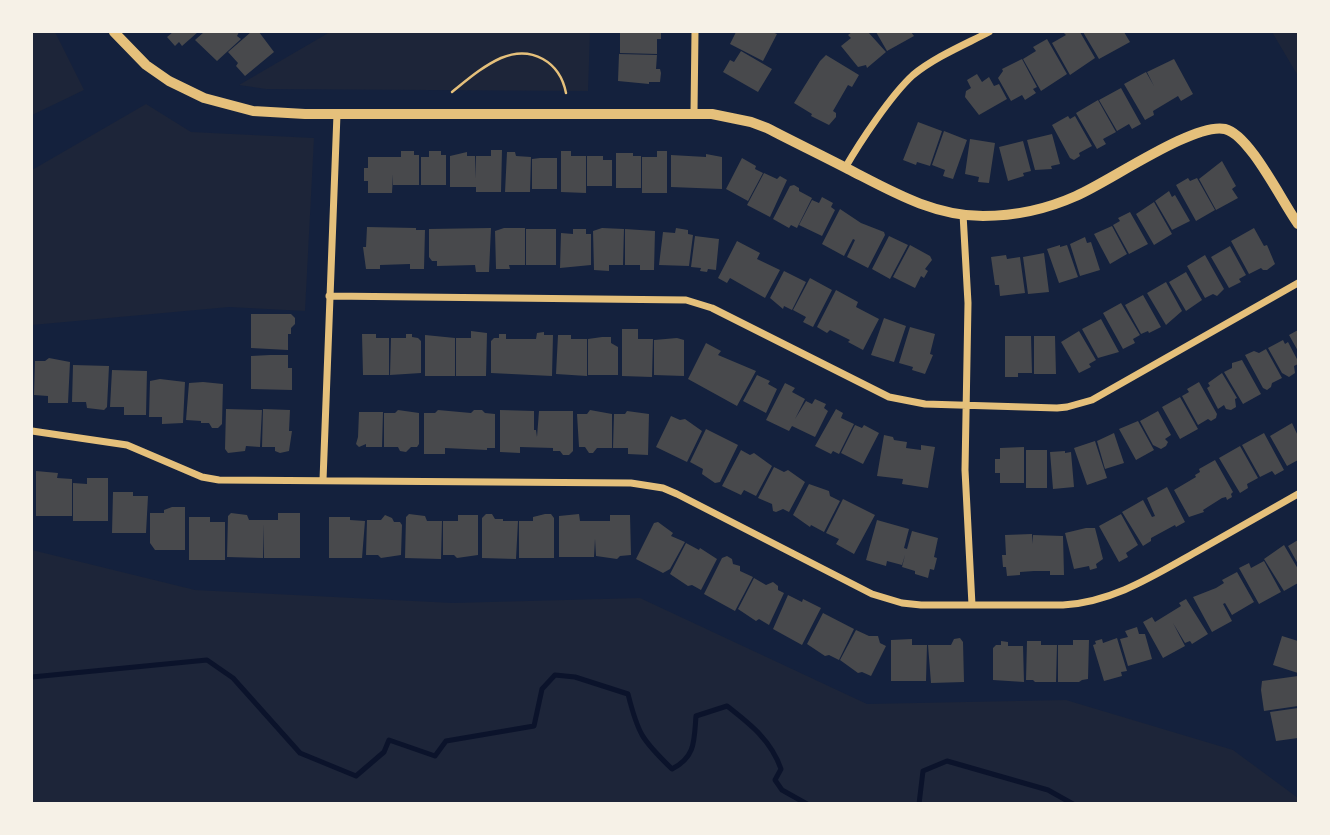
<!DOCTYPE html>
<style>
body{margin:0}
#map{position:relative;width:1330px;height:835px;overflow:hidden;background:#14213d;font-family:"PT Serif",serif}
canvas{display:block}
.frame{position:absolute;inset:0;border:33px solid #f6f1e7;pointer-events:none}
</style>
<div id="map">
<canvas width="1330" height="835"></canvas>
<div class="frame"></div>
</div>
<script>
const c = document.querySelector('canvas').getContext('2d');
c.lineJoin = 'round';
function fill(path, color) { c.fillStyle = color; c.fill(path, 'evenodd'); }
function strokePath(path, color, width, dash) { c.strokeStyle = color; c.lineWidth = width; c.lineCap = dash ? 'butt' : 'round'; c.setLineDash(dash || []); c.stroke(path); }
fill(new Path2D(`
 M32,32H55L84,90L32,115Z
 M330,32H590L588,91L266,89L239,85Z
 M1272,32H1298V76Z
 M146,104L191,132L314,138L305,311L229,307L32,325V170Z
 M32,550L195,590L453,603L640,598L867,704L1066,700L1233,750L1298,798V803H32Z`), '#1d2539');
strokePath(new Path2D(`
 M32,677L207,660L233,678L300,753L356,776L384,752L389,740L435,756L446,741L534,726L542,689L555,675L575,677L628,694C638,734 642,740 672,769C696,757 694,740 696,716L727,706C750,724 771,740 781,769L775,780L782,790L807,804
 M919,804L923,771L947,761L1048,790L1073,804`), '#0b132b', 5);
fill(new Path2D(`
 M173,32H198L182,46L179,42L175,46L167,37Z
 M204,32H239L237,36L241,39L217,61L195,40Z
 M251,32H259L274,52L245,76L236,66L238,63L228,52Z
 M620,32H661V39H657V54L620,53Z
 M736,32H772L777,34L763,61L730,44Z
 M852,32H868L886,52L867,68L866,65L858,67L841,46L851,38L848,35Z
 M876,32H911L914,36L887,51Z
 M1063,32H1080L1095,58L1070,75L1052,43L1066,35Z
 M1083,32H1124L1130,42L1099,59Z
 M1047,39L1067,74L1041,91L1023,59L1036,51L1033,47Z
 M741,51L772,69L758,92L723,72L730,60L734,62Z
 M619,54L657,55L656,69H660L661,73L660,82H649V84L618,81Z
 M826,55L859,75L852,87L848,85L833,111L836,113V117L829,125L811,116L812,114L794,103L820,61Z
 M1022,59L1037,87L1033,89L1036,93L1025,100L1022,95L1011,101L998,78L1003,71L1002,69Z
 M1174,59L1193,94L1181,101L1178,96L1153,111L1154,115L1145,120L1124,84L1146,72L1154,86L1147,72Z
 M977,74L982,82L989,77L994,86L999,84L1007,99L979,115L965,97L966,91L971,88L967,80Z
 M1121,88L1141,124L1132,129L1129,124L1117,131L1099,100Z
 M1098,100L1116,132L1103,139L1106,144L1097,149L1076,113Z
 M1068,116L1070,119L1075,116L1092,146L1079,153L1080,156L1074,160L1070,158L1052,125Z
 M918,122L942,131L930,166L917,162L916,165L903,160Z
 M944,131L967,140L953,179L943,176L945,170L932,165Z
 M1052,134L1060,164L1051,166L1052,169L1035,170L1027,140Z
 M970,139L995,143L989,183L978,182L979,177L965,174Z
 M1023,141L1031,171L1023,173L1024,176L1008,181L999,147Z
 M491,150H502L501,192H476V187H450V156L467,152V156H475L476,179V156H491Z
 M401,151H414V155H419V185H393V174L392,193H368V181H364V168H368V157H401Z
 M429,151H441V155H446V185H421V157H429Z
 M561,151H571V156H586V193L561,192Z
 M657,151H667V193H642V157H657Z
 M507,152H515L516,156L531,157L530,192H505Z
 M616,153H633V156H641V188H616Z
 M706,154L722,157V189L671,187V155L706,157Z
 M587,156H603V160H612V186H587Z
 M540,158H557V189H532V159Z
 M742,158L756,166L755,169L763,173L748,201L726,189Z
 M1222,161L1236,186L1232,189L1238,198L1216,210L1199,179Z
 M764,173L777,179L780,176L787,180L770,217L747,205Z
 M1188,178L1190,181L1197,178L1215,210L1196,221L1176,185Z
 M794,185L799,188V191L812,198L797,228L791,225L789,228L773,219L790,186Z
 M1169,191L1172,197L1175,195L1190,221L1172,230L1155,201Z
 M822,197L833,203L831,207L835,210L822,236L799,225L812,200L819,203Z
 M1154,202L1172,234L1154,245L1136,214Z
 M840,209L861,223L884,232L885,235L868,268L847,257L855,240L853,239L844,256L822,244Z
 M1130,212L1148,244L1129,254L1113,225L1120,221L1118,218Z
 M1112,226L1127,254L1110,264L1094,234Z
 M367,227L416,228V230H425L424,269H410V264L380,265V269H366L363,247H366Z
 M491,228L489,272H476L475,265L437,266V261H432L429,257V229Z
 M504,228H525V265H509L510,269H496L495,231Z
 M602,228L624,229L623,265H609V271L594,270L593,231Z
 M676,228L688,230V234L693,235L689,266L659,265L663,232L675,233Z
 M1254,228L1264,246L1267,245L1275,264L1267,270H1263L1261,268L1249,274L1231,241Z
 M526,229H556V265H526Z
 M573,229H586V234H591V265L560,268L561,233L573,234Z
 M625,229L655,231L654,270H640V265H625Z
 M695,236L719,239L716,270L708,269L707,272L700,271L701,268L691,267Z
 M889,236L908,245L890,279L872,269Z
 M1085,237L1087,243L1091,242L1100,270L1080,276L1070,244Z
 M737,241L760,253L757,259L780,270L765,298L730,278L727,283L718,278Z
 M910,245L930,256L932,260L925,269L928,271L924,278L921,276L915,288L893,277Z
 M1060,245V247L1067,245L1078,277L1059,283L1047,249Z
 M1230,246L1246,275L1239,279L1241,282L1229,288L1211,257Z
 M1044,253L1049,292L1028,294L1023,257Z
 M1006,255L1007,259L1020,257L1025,293L1000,296L999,285H995L991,257Z
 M1205,255L1224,289L1217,296L1213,294L1205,298L1187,266Z
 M784,271L806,282L792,310L784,306L783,309L770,298Z
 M1186,272L1202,300L1186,311L1169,282Z
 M810,278L832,290L813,327L803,322L806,317L793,310Z
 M1166,282L1182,311L1166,325L1147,293Z
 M836,290L858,302L856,307L879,319L863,350L848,342L850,340L830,330L827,333L817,327Z
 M1143,295L1161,327L1149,333L1148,331L1141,334L1125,305Z
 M1121,303L1140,335L1133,339L1135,343L1123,349L1103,313Z
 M251,314H291L295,318V324L291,328V334H288V350L251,348Z
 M884,318L906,326L894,362L871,355Z
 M1101,319L1119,352L1098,358L1082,329Z
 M910,327L935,334L930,354L933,355L925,374L912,370L913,367L899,363Z
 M622,329H638V339H653L652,377L622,376Z
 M1298,330V351L1289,335Z
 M471,331L487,333L486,376H456V338H471Z
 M1079,331L1096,360L1089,364L1091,367L1079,373L1061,342Z
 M544,332V335H553L552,376L491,373V341L494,338H499V334H506V339H536L537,333Z
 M362,334H376V338H389V375H363Z
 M406,334H412V337L418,338L421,341V373L390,375L391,338H406Z
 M425,335L455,338V376H425Z
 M558,335H571V339H587V376L556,374Z
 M1005,336H1031L1032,373H1018V377H1005Z
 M1034,336H1055L1056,374H1034Z
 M602,337H611V343L618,347V375H588V339Z
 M677,338L684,340V376L654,375V340Z
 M1283,340L1285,344L1288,342L1298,361V364L1294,366L1295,373L1289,377L1282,373L1268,348Z
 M706,343L721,351L718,355L756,371L737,406L688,379Z
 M1266,349L1282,378L1272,383L1271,387L1267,390L1263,388L1245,355L1254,351L1259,353Z
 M270,355H288V368H292V390L251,389V356Z
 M49,358L70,362L68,403H48V396L34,395L35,361H45Z
 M1242,360L1261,394L1243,404L1224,372L1232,368V363Z
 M73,365L109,366L107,407L104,410L87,408L86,402H72Z
 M112,370L147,371L146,415H124V407H110Z
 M1222,373L1237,398L1235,399L1236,407L1231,410L1226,409L1224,405L1218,409L1207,388L1210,386L1208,383Z
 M757,375L770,381L768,384L777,389L766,413L743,401Z
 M160,379L185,382L183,423L162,424V417H149L150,381Z
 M203,382L223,384L222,424L218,428H212L209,423H201V421L186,420L189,383Z
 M1199,382L1217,414L1216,418L1211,421L1208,419L1198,425L1182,396L1189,392L1187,389Z
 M785,383L795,388L792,392L805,399L795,419L806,401L812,404L815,399L826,404L824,408L828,411L815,437L792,426L789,431L766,420Z
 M1180,397L1198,429L1180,439L1162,407Z
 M226,409L262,410L260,447L246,446L245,451L228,453L225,449Z
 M263,409L290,410L289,431H292L289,451L280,453L275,451V447H262Z
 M836,409L843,413L841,418L854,424L839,454L833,451L831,454L815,446Z
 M398,410L419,413V444L417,447H411L406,452L400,451L398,447H384V413H395Z
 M438,410L471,413L474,410H482L485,413L495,414V448H487V450L445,448V454H424V413H435Z
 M500,410L534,411V430H536L537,437L539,411H573V451L569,455H563L560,451H553V448L520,447V453L500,452Z
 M590,410L612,414V448H597L593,453H589L585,447H579L577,414H587Z
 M627,411L649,414L648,455L628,454V448H613L614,414H625Z
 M1158,411L1171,435L1165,439L1168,442L1166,446L1161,449L1153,445L1140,421Z
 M359,412H383L382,447H366V444L359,447L356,444L358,437Z
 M671,416L680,420L685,419L702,431L687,462L656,447Z
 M1138,421L1154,450L1136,460L1119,429Z
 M1292,423L1298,436V460L1287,466L1270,436Z
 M855,425L862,428L864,425L879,433L863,464L841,453Z
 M706,429L738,445L720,482L715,483L702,474L703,469L690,462Z
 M1114,433L1124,463L1105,469L1097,441Z
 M1264,433L1284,470L1275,475L1272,471L1260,477L1242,445Z
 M884,435L893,437L894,440L907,442L906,448L921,450V445L935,447L928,488L902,484L903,479L877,476Z
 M1095,441L1107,478L1087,485L1074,448Z
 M1240,446L1258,478L1247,484L1248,488L1240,493L1219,458Z
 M1024,447V483H1000V473H995V459H1000V448Z
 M741,450L750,455L754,453L772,466L756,496L744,490L741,495L722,486Z
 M1026,450H1047V488H1026Z
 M1065,451V453L1071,452L1074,487L1053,489L1050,452Z
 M1215,460L1233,492L1231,494L1232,497L1227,500L1226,497L1222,498L1203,510L1204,512L1189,517L1174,490L1196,477L1195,475L1200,472L1199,469Z
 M774,467L784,472L788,470L805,482L789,512L783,509L776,512L773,511L772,504L758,498Z
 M36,471L58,473L57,478L72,479V516H36Z
 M87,478H108V521H73V483L87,484Z
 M809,484L829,491L830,496L840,501L824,532L811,525L810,527L793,515Z
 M1167,487L1185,522L1176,527L1175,525L1151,538V541L1143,546L1122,512L1143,500L1152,517L1155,516L1147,498Z
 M113,492H133V496H148L146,533H112Z
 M843,499L875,515L854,554L836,544L839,539L826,533Z
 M172,507H185V550H155L150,543V513H164V510Z
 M231,513L247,515L249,520H278V513H300V558H264V524L263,558L227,557L228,516Z
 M409,514L425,516L427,521H442L441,559L405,558L406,517Z
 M486,514H492L495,519H503V521H518L516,559L482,558V518Z
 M545,514H551L554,518V558H519V521H533V517Z
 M579,514L580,521H610V515H630L631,555L620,556L617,559L596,556L595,539L594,557H559V516Z
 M1121,514L1138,545L1126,553L1128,557L1119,562L1099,526Z
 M385,515L392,518L394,522H400L402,525L401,555L381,558L378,555H366L367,520H381Z
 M458,515H478V555L457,558L454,555H443V521H458Z
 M189,517H210V522H225V560H189Z
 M329,517H350V520L365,521L362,558H329Z
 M877,520L909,529L904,548L907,549L912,531L938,538L934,557L937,558L934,570L930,569L928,578L915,574V571L902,567L905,555L902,565L887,561L886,566L866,560Z
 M658,522L673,533L671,536L685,542L670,569L663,573L636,559L654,523Z
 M1086,528H1095L1103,559L1096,564L1097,568L1090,570L1089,566L1074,569L1065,533Z
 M1032,534V544L1033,535L1063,536L1064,575H1050V571H1034L1020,572V575L1007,576L1006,567H1003L1002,555H1006L1005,535Z
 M1298,540V564L1288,546Z
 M686,543L699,550L700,548L717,559L701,590L692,585L688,586L670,574Z
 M1284,545L1298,569V583L1284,591L1264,559Z
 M727,556L732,559L733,564L740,566V571L753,577L735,611L704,594L722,558Z
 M1264,561L1281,592L1259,604L1239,568L1249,563L1251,568Z
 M1237,572L1254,602L1232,615L1225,603L1223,604L1232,621L1212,632L1193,597L1216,588L1224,583L1222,580Z
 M754,578L766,585L773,582L778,586V590L784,593L769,625L759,619L756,621L738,609Z
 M788,595L802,602L803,599L821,608L802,645L773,629Z
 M1186,599L1208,634L1192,644L1190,641L1185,643L1173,623L1185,646L1163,658L1143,622L1152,617L1155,622L1181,606L1179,603Z
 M823,613L854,629L839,660L829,655L825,656L807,644Z
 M1137,627L1139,634H1145L1152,659L1128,666L1120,639L1128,637L1125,631Z
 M856,630L869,636H878L880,643L886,646L871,676L862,672L858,673L840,660Z
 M1282,636L1298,641V673L1273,665Z
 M960,638L963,642L964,682L931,683L928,645H951L954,639Z
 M1117,638L1127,671L1121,672L1122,676L1104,681L1093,645L1096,644L1095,641L1102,639L1103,643Z
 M912,639V645H927L926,681H891V640Z
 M1073,640H1089L1088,679L1082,680L1079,682H1058V645H1073Z
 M1001,641L1008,642V646H1023L1024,682L993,680V648L996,645H1001Z
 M1027,641H1041V645H1057L1056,682H1035L1033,680H1026Z
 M1298,676V706L1264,711L1261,690L1262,681Z
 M1298,708V738L1276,741L1270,712Z`), '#48494c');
strokePath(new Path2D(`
 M452,92C467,80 483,66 501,58C532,45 560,62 566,93`), '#e5c07b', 2.5);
strokePath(new Path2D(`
 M694,112L695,32
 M845,168C860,142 891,95 913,75C935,57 964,45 989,32
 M963,214L968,303L965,470L972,605
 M329,296L686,300L712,308L889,397L925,404L1057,408L1067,407L1092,400L1298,283
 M32,431L127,445L202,477L219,480L631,483L663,488L677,494L872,594L902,603L921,605H1063C1113,602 1153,576 1196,552C1230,533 1264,513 1298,494
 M323,480L337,114`), '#e5c07b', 7);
strokePath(new Path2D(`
 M114,32L146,65L169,81L204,98L253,111L305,114H712L751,122L767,128C794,142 821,155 848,169C891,191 933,216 983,216C1014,216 1047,209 1076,196C1109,182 1194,122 1225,129C1250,135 1282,202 1298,224`), '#e5c07b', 10);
</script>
